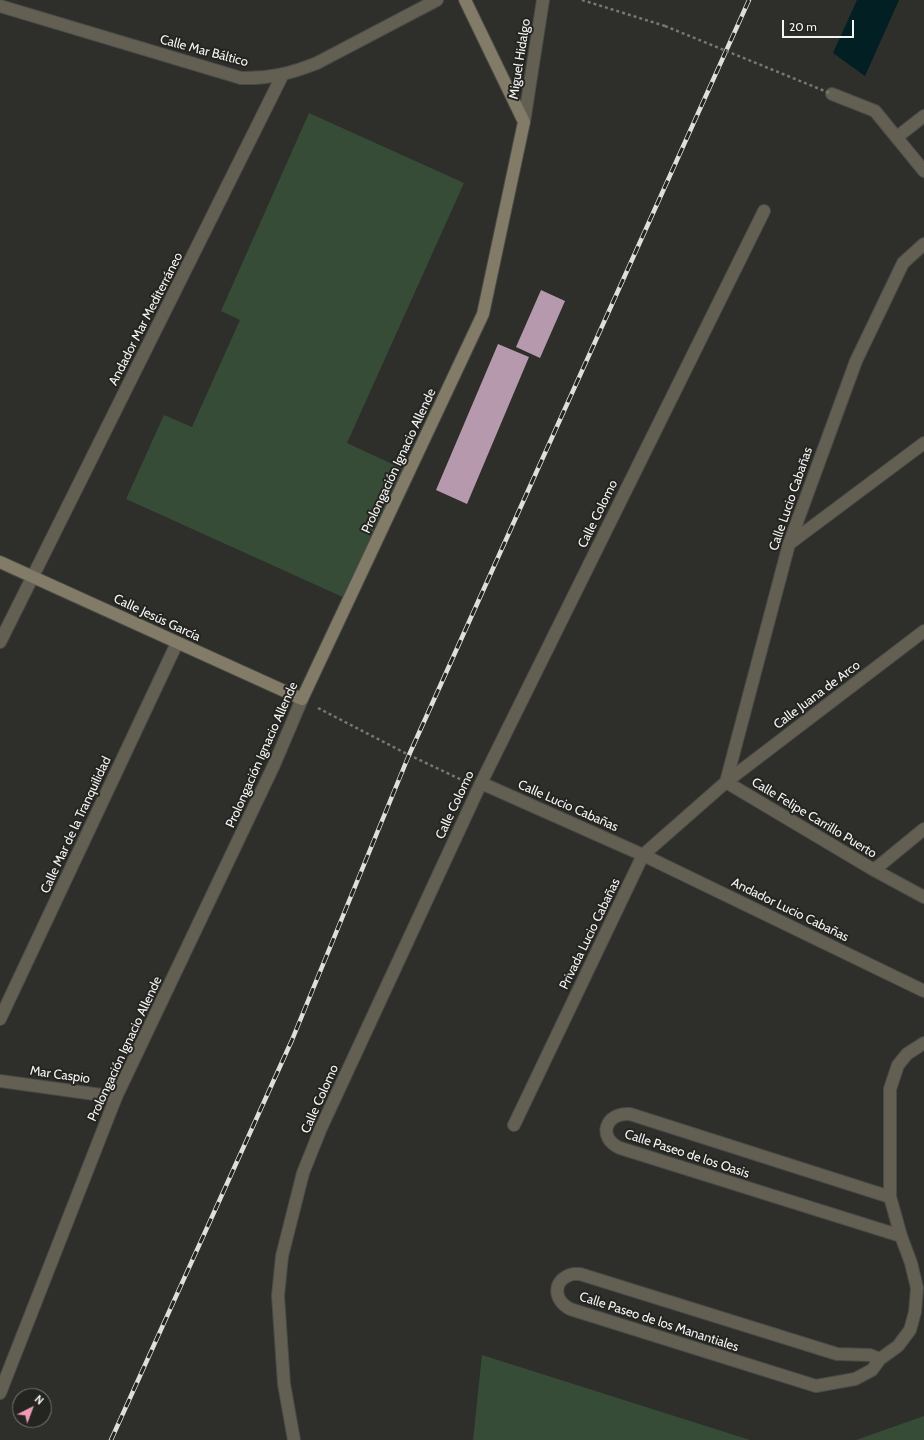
<!DOCTYPE html>
<meta charset="utf-8">
<style>
body{margin:0}
#map{position:relative;width:924px;height:1440px;overflow:hidden;background:#2e2e2a;font-family:Cabin,sans-serif}
canvas{display:block}
.north{position:absolute;left:12px;top:1388px;width:40px;height:40px;box-sizing:border-box;background:#242421;border:1px solid #777775;border-radius:50%;rotate:42deg;font-size:11px;font-weight:700;line-height:16px;text-align:center;color:#f4f4f2}
.north::after{content:'';display:block;margin:auto;width:14px;height:18px;background:#f09ab7;clip-path:polygon(50% 0,100% 100%,50% 72%,0 100%)}
.scale{position:absolute;left:782px;top:20px;width:72px;height:18px;box-sizing:border-box;border:2px solid #f4f4f2;border-top:0;padding-left:5px;font-size:12px;line-height:14px;white-space:nowrap;color:#f4f4f2;-webkit-text-stroke:3px #242421;paint-order:stroke}
</style>
<div id="map">
<canvas width="924" height="1440"></canvas>
<div class="north">N</div>
<div class="scale">20 m</div>
</div>
<script>
const c = document.querySelector('canvas').getContext('2d');
c.lineJoin = 'round';
function fill(path, color) { c.fillStyle = color; c.fill(path, 'evenodd'); }
function strokePath(path, color, width, dash) { c.strokeStyle = color; c.lineWidth = width; c.lineCap = dash ? 'butt' : 'round'; c.setLineDash(dash || []); c.stroke(path); }
function label(font, color, halo, rows, align = 'center') {
  c.font = font + ' Cabin,sans-serif'; c.lineWidth = 4; c.setLineDash([]); c.textBaseline = 'middle'; c.strokeStyle = halo; c.fillStyle = color; for (const [text, x, y, turn = 0] of rows) {
    c.save(); c.translate(x, y); c.rotate((+turn || 0) * Math.PI / 180); c.textAlign = isNaN(turn) ? turn : align; if (halo) c.strokeText(text, 0, 0); c.fillText(text, 0, 0); c.restore();
  }
}
fill(new Path2D(`
 M309,113L464,183L347,443L405,470L347,599L126,499L164,415L192,427L240,320L221,311Z
 M482,1355L750,1440H473Z
 M924,1416V1440H856Z`), '#374c37');
fill(new Path2D(`
 M857,0H899L865,76L833,53Z`), '#021f23');
fill(new Path2D(`
 M541,290L565,301L540,358L516,347Z
 M498,344L529,357L467,504L436,490Z`), '#b699ad');
const pedestrian = new Path2D(`
 M524,122L543,0
 M33,576L283,74
 M643,855L924,991`);
const minor = new Path2D(`
 M0,6L241,78C269,79 292,73 317,63L437,0
 M832,94L875,111L924,171
 M897,137L924,116
 M789,544L924,443
 M0,642L33,576
 M726,782L789,544L856,361L903,263L924,244
 M726,782L874,870L924,897
 M481,783L643,855
 M874,870L924,829
 M0,1019L177,643
 M0,1081L116,1097
 M514,1125L643,855L726,782L924,631
 M890,1197L630,1114C605,1112 597,1138 620,1148L901,1236
 M573,1274H580L837,1354L870,1355L880,1359L872,1370L855,1379L816,1386L570,1309C552,1299 553,1279 573,1274Z
 M880,1359L898,1346L910,1330L915,1312L917,1288L911,1263L901,1236L890,1197V1089L898,1065L907,1054L924,1043
 M0,1393L116,1097L274,765L302,699
 M294,1440L284,1384L278,1296L282,1256L303,1173L321,1128L481,783L764,211`);
const secondary = new Path2D(`
 M0,562L302,699L483,314L524,122L465,0`);
strokePath(pedestrian, '#4a4a46', 14);
strokePath(minor, '#4a4a46', 14);
strokePath(secondary, '#4a4a46', 14);
strokePath(new Path2D(`
 M582,0L665,26
 M318,708L409,755L462,780`), '#777773', 2.5, [3, 3]);
strokePath(pedestrian, '#635f53', 12);
strokePath(minor, '#635f53', 12);
strokePath(secondary, '#817b67', 12);
const rail = new Path2D(`
 M111,1440L292,1040L409,755L749,0`);
strokePath(rail, '#dededb', 4.5);
strokePath(rail, '#242421', 3, [9]);
strokePath(new Path2D(`
 M665,26L832,94`), '#777773', 2.5, [3, 3]);
label('13px', '#f4f4f2', '#242421', [
 ["Calle Mar Báltico",204,51,15],
 ["Miguel Hidalgo",520,59,-81],
 ["Andador Mar Mediterráneo",146,319,-63],
 ["Prolongación Ignacio Allende",399,461,-65],
 ["Calle Lucio Cabañas",791,499,-71],
 ["Calle Colomo",598,514,-64],
 ["Calle Jesús García",157,618,25],
 ["Calle Juana de Arco",817,695,-37],
 ["Prolongación Ignacio Allende",262,755,-66],
 ["Calle Colomo",455,805,-65],
 ["Calle Lucio Cabañas",568,806,24],
 ["Calle Felipe Carrillo Puerto",814,818,31],
 ["Calle Mar de la Tranquilidad",76,825,-65],
 ["Andador Lucio Cabañas",790,910,26],
 ["Privada Lucio Cabañas",590,934,-64],
 ["Prolongación Ignacio Allende",125,1049,-65],
 ["Mar Caspio",60,1075,8],
 ["Calle Colomo",320,1099,-66],
 ["Calle Paseo de los Oasis",687,1154,18],
 ["Calle Paseo de los Manantiales",659,1322,18]
]);
</script>
